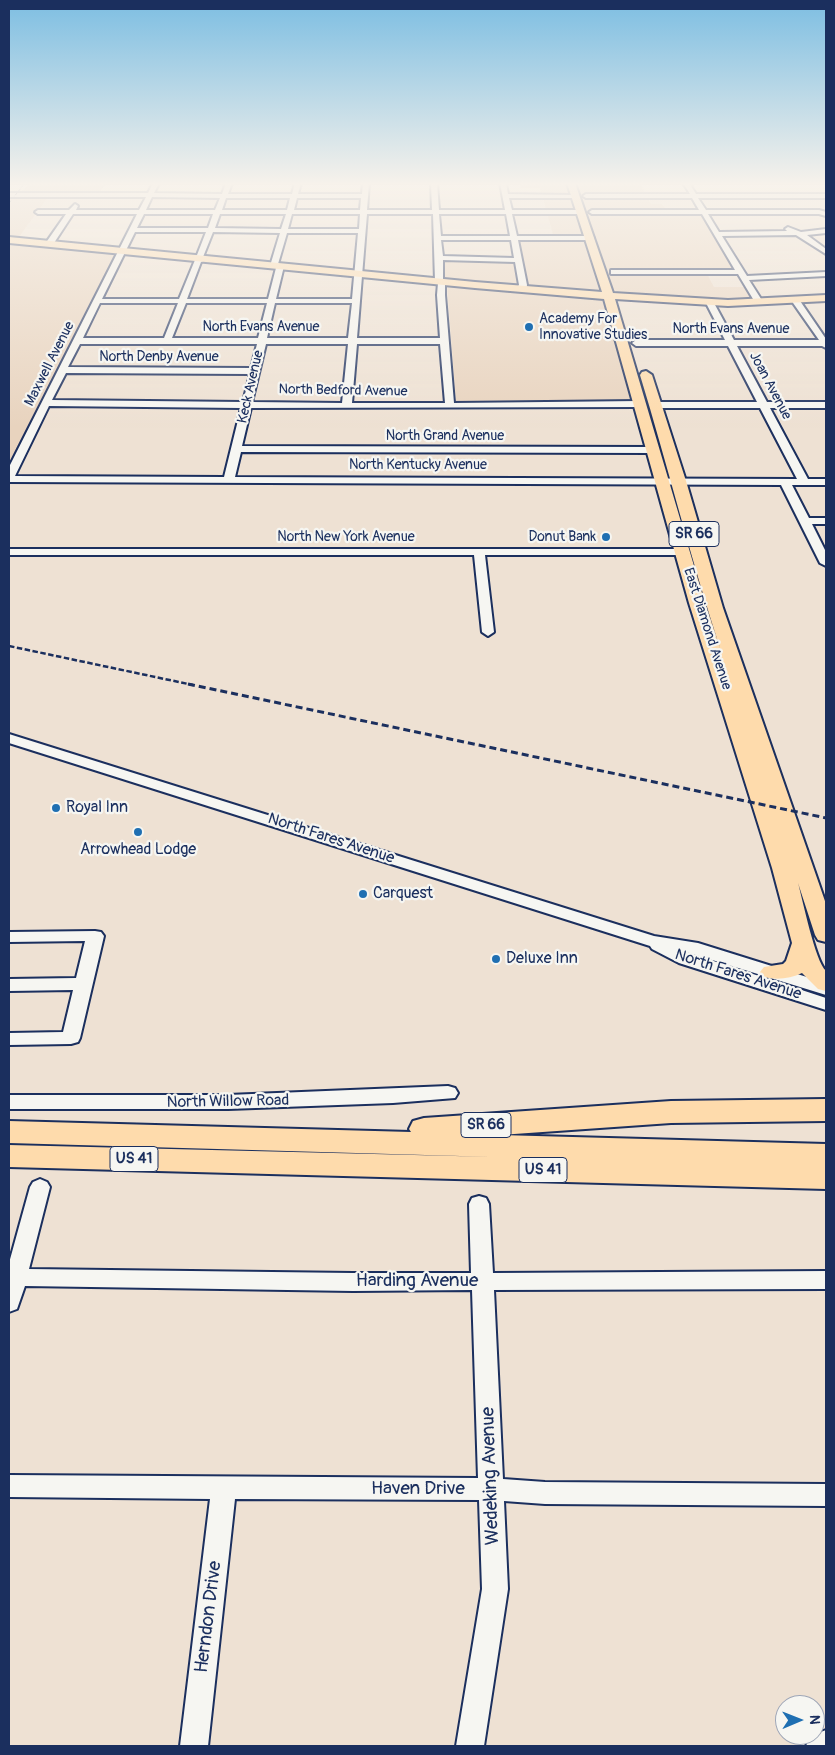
<!DOCTYPE html>
<style>
body{margin:0}
#map{position:relative;width:835px;height:1755px;overflow:hidden;background:#eee1d3;font-family:Pangolin,sans-serif}
canvas{display:block}
.frame{position:absolute;inset:0;border:10px solid #1b2f5e;pointer-events:none}
.north{position:absolute;left:775px;top:1695px;width:50px;height:50px;box-sizing:border-box;background:#f6f6f2;border:1px solid #9ea6b7;border-radius:50%;rotate:89deg;font-size:14px;font-weight:700;line-height:20px;text-align:center;color:#1b2f5e}
.north::after{content:'';display:block;margin:auto;width:18px;height:22px;background:#1f6fb2;clip-path:polygon(50% 0,100% 100%,50% 72%,0 100%)}
</style>
<div id="map">
<canvas width="835" height="1755"></canvas>
<div class="frame"></div>
<div class="north">N</div>
</div>
<script>
const c = document.querySelector('canvas').getContext('2d');
c.lineJoin = 'round';
function fill(path, color) { c.fillStyle = color; c.fill(path, 'evenodd'); }
function strokePath(path, color, width, dash) { c.strokeStyle = color; c.lineWidth = width; c.lineCap = dash ? 'butt' : 'round'; c.setLineDash(dash || []); c.stroke(path); }
function label(font, color, halo, rows, align = 'center') {
  c.font = font + ' Pangolin,sans-serif'; c.lineWidth = 4.5; c.setLineDash([]); c.textBaseline = 'middle'; c.strokeStyle = halo; c.fillStyle = color; for (const [text, x, y, turn = 0] of rows) {
    c.save(); c.translate(x, y); c.rotate((+turn || 0) * Math.PI / 180); c.textAlign = isNaN(turn) ? turn : align; if (halo) c.strokeText(text, 0, 0); c.fillText(text, 0, 0); c.restore();
  }
}
fill(new Path2D(`
 M30,183H106L97,196H49L16,241L9,240V195H19Z
 M520,183H640L651,204H662L667,211H702L737,271L707,274L714,287H746L754,301L727,302L443,281L441,259L521,261L516,238H554L540,188H521Z
 M9,245L67,246L122,251L9,477Z
 M447,285L597,297L604,300L630,399L625,401H456Z`), '#e8d3be');
const minor = new Path2D(`
 M153,183H159L154,193L222,194L226,183H232L228,194H292L295,183H301L298,194H362L363,183H369L367,210H432L431,183H437L439,210H505L500,183H506L508,194L577,195L578,196L575,198H509L512,210H581L584,212L581,214H512L517,236H590L594,238L590,240H518L527,285L526,290L520,291L516,289L519,285L515,262L443,260V280L448,282L445,285V295L454,403L639,401L644,404L639,407L251,408L242,446L653,447L658,450L653,453L241,452L235,477L797,479L760,408H655L650,405L655,402H757L728,346H636L632,343L636,340H725L706,303L710,301L714,303L734,340H819L791,300L798,298L826,339V348L822,346H737L767,402H826V408H770L808,479H826V485H792L809,518H826V524H812L826,552V566L820,563L781,485L9,482V467L137,214H73L52,246H49L45,244L66,214H38L35,212L38,210H69L75,204L78,206L76,210H139L146,197H9V193H148ZM152,197L220,198L215,210H146ZM226,198H290L287,210H222ZM297,198H361L360,210H294ZM144,214H213L208,228H137ZM220,214H286L281,229L215,228ZM292,214H360L359,229H288ZM367,214H433L435,281L438,283L437,295L440,338H357ZM439,214H506L510,236H441ZM135,232H206L197,255L192,258L195,260L179,299H102ZM213,232L280,233L270,266L276,268L268,299H187L201,262L208,259L203,257ZM287,233H358L352,299H276L284,266L278,264ZM441,240H511L514,258L443,256ZM100,303H178L164,338H83ZM186,303H267L258,338H172ZM275,303H352L348,338H267ZM80,344H257L251,368L68,367ZM266,344H348L342,403L252,402ZM357,344H440L445,403H352ZM66,373L250,374L243,402L52,400ZM49,406L241,408L224,477L15,476Z
 M683,183H689L696,194H826V198H698L706,210H819L826,212V216L819,214H708L719,232L787,231L785,229L788,227L801,232L826,229V233L807,235L826,249V254L796,235L722,236L747,276L826,272V276L749,280L763,302L759,304H756L738,274H611V270H735L702,214H592L589,212L592,210H699L692,198H586L583,196L586,194H690Z
 M9,549H682L688,552L682,555H485L494,632L488,636L482,632L474,555H9Z
 M9,734L654,936L698,943L826,983V995L683,951L826,998V1010L679,963L652,949L650,946L9,743Z
 M95,931L101,932L104,936L80,1038L78,1042L71,1044L9,1045V1033L63,1032L73,990L9,991V979L76,978L85,941L9,942V932Z
 M448,1086L455,1088L458,1093L455,1098L393,1103L228,1109H9V1095H228Z
 M40,1179L47,1182L50,1187L29,1269L353,1273H471L469,1204L472,1198L479,1196L486,1198L489,1204L493,1273L826,1271V1289L494,1290L503,1479L545,1482L826,1484V1506L545,1504L504,1501L508,1589L484,1746H456L482,1589L479,1500L235,1499L208,1746H180L210,1499L9,1497V1475L478,1478L472,1290L353,1291L25,1286L17,1309L9,1312V1263L30,1187L33,1182Z
 M826,1730V1746H806L810,1736Z`);
const major = new Path2D(`
 M567,183H575L613,293L728,300L826,295V301L728,306L615,299L705,603L721,651C691,560 668,467 640,375L642,372L646,371L652,375L686,481L723,608L826,904V942L818,940L815,935L798,883C803,901 815,961 826,971V991L818,989L802,973C790,979 776,980 764,977L760,972L764,967L783,964L786,961L792,943L772,868L689,603L604,299L475,288L9,243V237L475,282L602,292Z`);
const highway = new Path2D(`
 M826,1099V1121L671,1123L500,1135L826,1144V1189L9,1167V1145L495,1157L9,1143V1121L411,1132L409,1129L413,1121L424,1118L671,1101Z`);
strokePath(minor, '#1b2f5e', 4);
strokePath(major, '#1b2f5e', 4);
strokePath(highway, '#1b2f5e', 4);
fill(minor, '#f6f6f2');
fill(major, '#fedbac');
fill(highway, '#fedbac');
strokePath(new Path2D(`
 M9,203L25,183`), '#1b2f5e', 1, [3, 2]);
strokePath(new Path2D(`
 M9,646L193,685`), '#1b2f5e', 2.5, [5.5, 2.5]);
strokePath(new Path2D(`
 M188,684L826,818`), '#1b2f5e', 3, [7, 4]);
const sky = c.createLinearGradient(0, 0, 0, 428);
sky.addColorStop(0, '#7dbee2');
sky.addColorStop(0.43, '#f7f2eb');
sky.addColorStop(1, '#f7f2eb00');
c.fillStyle = sky;
c.fillRect(0, 0, 835, 428);
for (const [x, y, r, color] of [
 [529,327,5,"#1f6fb2"],
 [606,537,5,"#1f6fb2"],
 [56,808,5,"#1f6fb2"],
 [138,832,5,"#1f6fb2"],
 [363,894,5,"#1f6fb2"],
 [496,959,5,"#1f6fb2"]
]) { const dot = new Path2D(); dot.arc(x, y, r, 0, 2 * Math.PI); c.fillStyle = color; c.fill(dot); strokePath(dot, '#f6f6f2', 2); }
label('14px', '#1b2f5e', '#f6f6f2', [
 ["Academy For",539,319],
 ["Innovative Studies",539,335],
 ["Donut Bank",596,537,"right"]
], 'left');
label('14px', '#1b2f5e', '#f6f6f2', [
 ["North Evans Avenue",261,327],
 ["North Evans Avenue",731,329],
 ["North Denby Avenue",159,357],
 ["Maxwell Avenue",50,364,-63],
 ["Joan Avenue",770,386,62],
 ["Keck Avenue",251,387,-77],
 ["North Bedford Avenue",343,391,1],
 ["North Grand Avenue",445,436],
 ["North Kentucky Avenue",418,465],
 ["North New York Avenue",346,537],
 ["East Diamond Avenue",707,629,72]
]);
for (const [x, y, w] of [
 [694,534,50],
 [486,1125,50],
 [134,1159,48],
 [543,1170,48]
]) { const box = new Path2D(); box.roundRect(x - w / 2, y - 12.5, w, 25, 4); c.fillStyle = '#f6f6f2'; c.fill(box); strokePath(box, '#1b2f5e', 1); }
label('bold 15px', '#1b2f5e', null, [
 ["SR 66",694,534],
 ["SR 66",486,1125],
 ["US 41",134,1159],
 ["US 41",543,1170]
]);
label('16px', '#1b2f5e', '#f6f6f2', [
 ["Royal Inn",66,808],
 ["Arrowhead Lodge",138,850,"center"],
 ["Carquest",373,894],
 ["Deluxe Inn",506,959]
], 'left');
label('16px', '#1b2f5e', '#f6f6f2', [
 ["North Fares Avenue",331,839,18],
 ["North Fares Avenue",738,975,18],
 ["North Willow Road",228,1102,-1]
]);
label('19px', '#1b2f5e', '#f6f6f2', [
 ["Harding Avenue",417,1281],
 ["Wedeking Avenue",491,1476,-92],
 ["Haven Drive",418,1489],
 ["Herndon Drive",209,1617,-83]
]);
</script>
